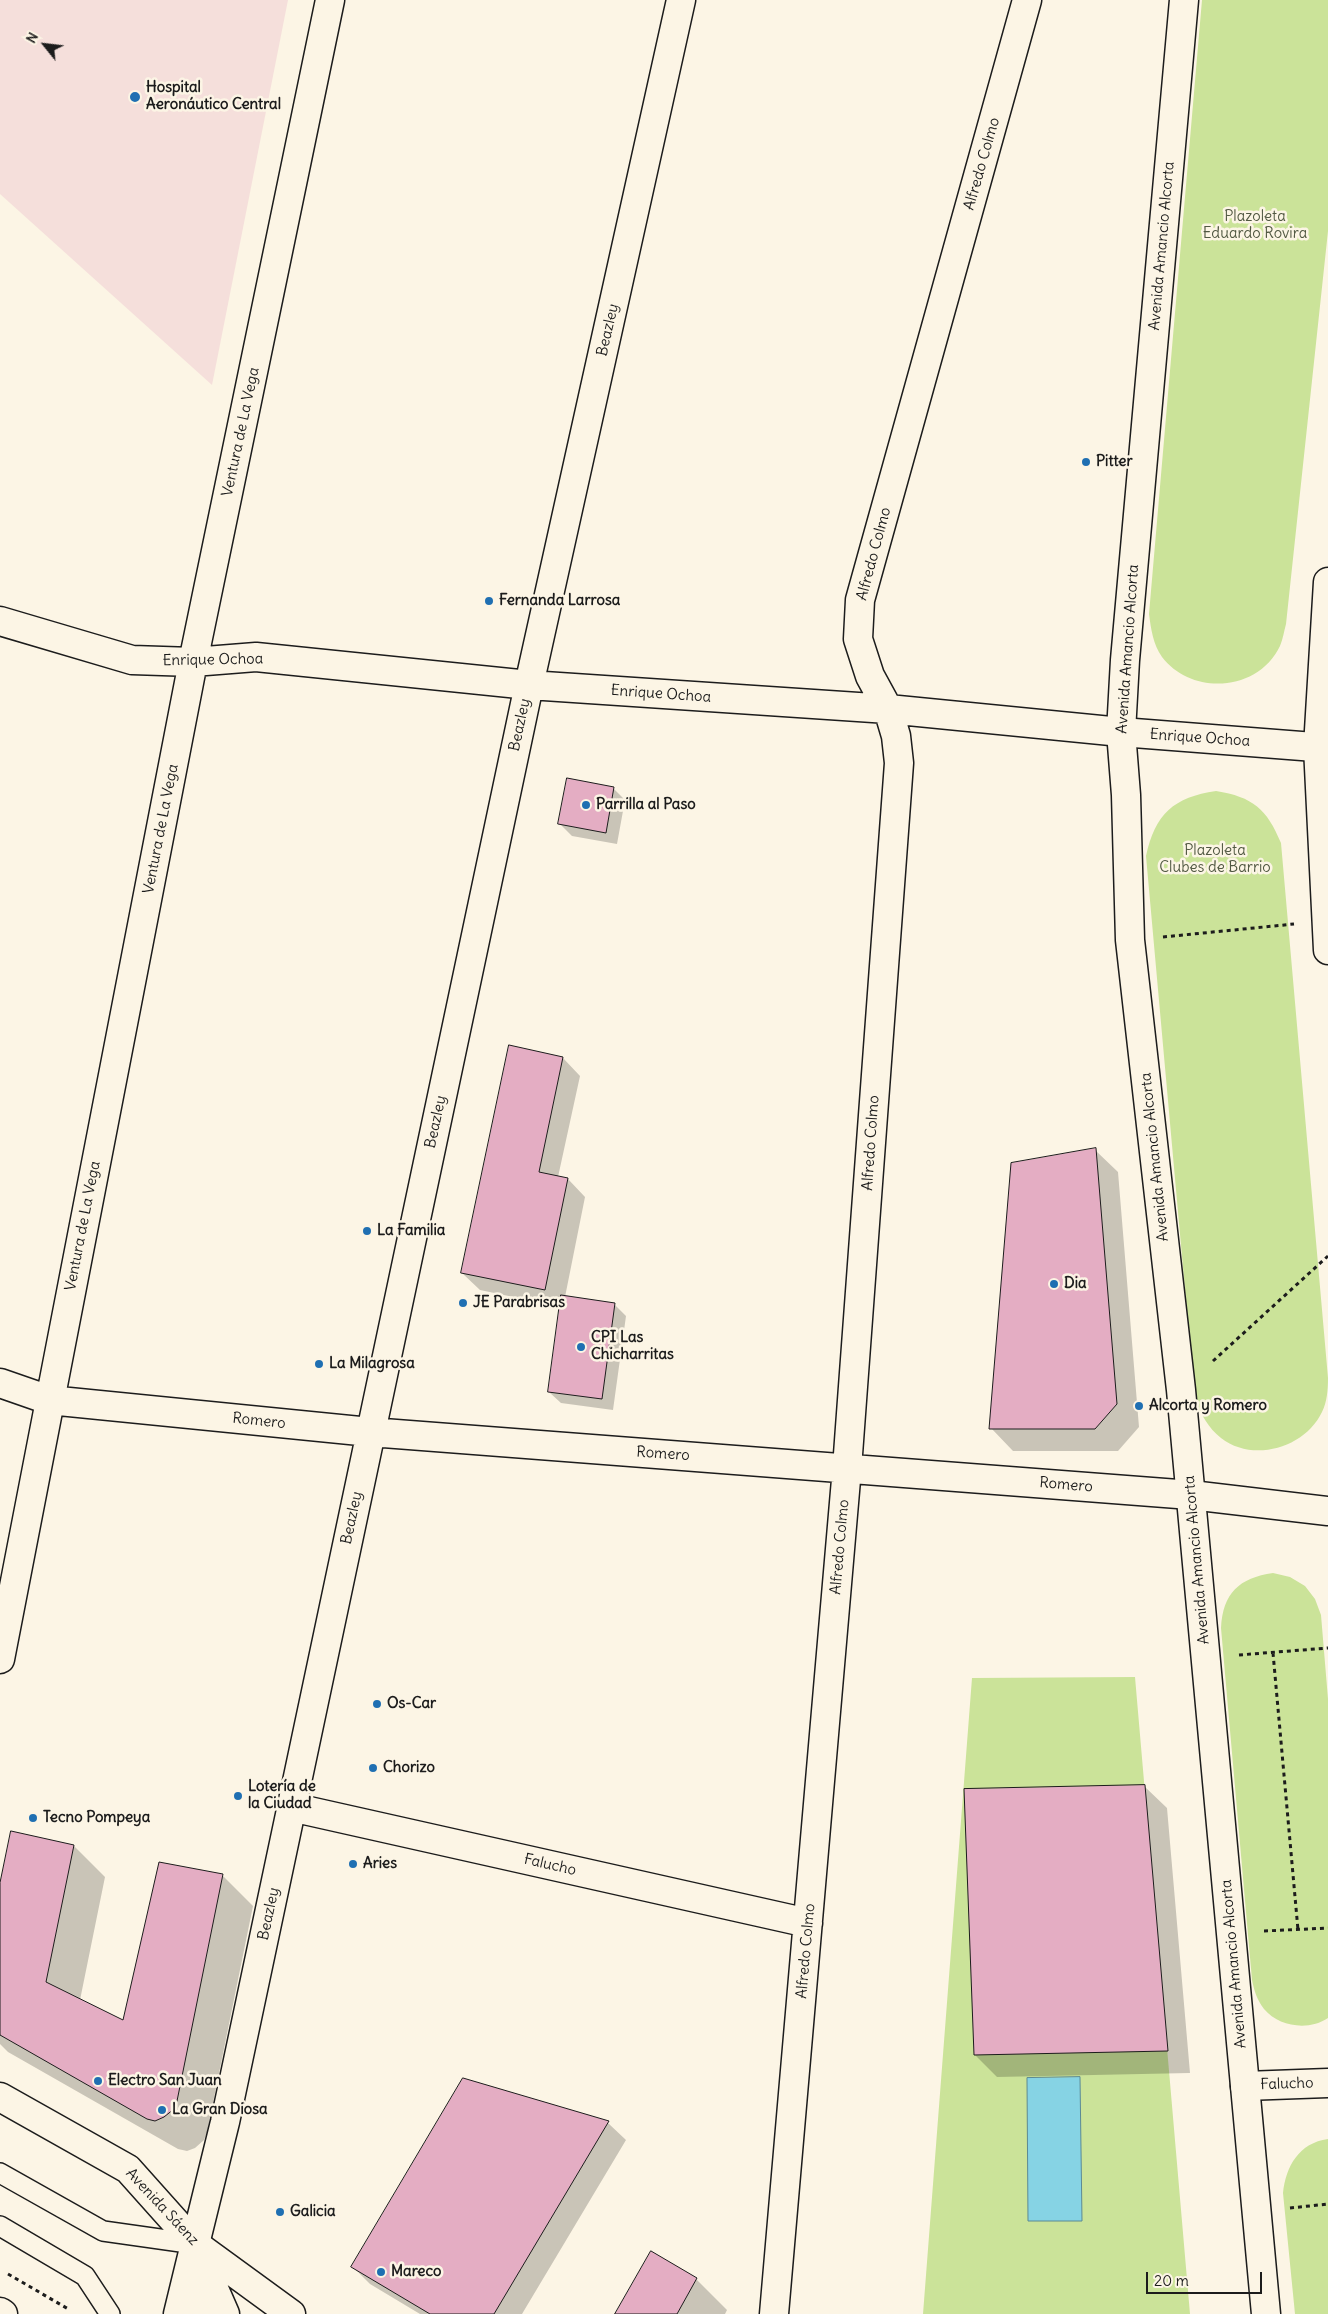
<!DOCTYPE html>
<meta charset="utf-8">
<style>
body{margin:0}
#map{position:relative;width:1328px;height:2314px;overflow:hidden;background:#fcf5e5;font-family:Delius,sans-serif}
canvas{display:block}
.north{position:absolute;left:20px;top:20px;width:50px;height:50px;-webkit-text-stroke:4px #fcf5e5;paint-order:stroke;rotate:299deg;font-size:14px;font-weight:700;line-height:20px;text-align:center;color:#1c1c1c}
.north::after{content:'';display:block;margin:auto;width:18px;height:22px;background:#1c1c1c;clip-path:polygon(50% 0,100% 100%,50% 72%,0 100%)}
.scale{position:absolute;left:1146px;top:2272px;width:116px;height:22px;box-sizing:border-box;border:2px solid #1c1c1c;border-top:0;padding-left:6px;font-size:15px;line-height:18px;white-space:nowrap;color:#1c1c1c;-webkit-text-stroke:4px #fcf5e5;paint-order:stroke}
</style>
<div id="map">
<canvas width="1328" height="2314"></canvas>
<div class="north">N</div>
<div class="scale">20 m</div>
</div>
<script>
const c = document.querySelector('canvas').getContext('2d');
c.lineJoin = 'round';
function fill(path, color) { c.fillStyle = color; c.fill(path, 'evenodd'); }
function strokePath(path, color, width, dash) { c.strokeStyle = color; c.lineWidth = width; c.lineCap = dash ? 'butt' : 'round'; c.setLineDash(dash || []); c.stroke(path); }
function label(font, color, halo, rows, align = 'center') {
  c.font = font + ' Delius,sans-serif'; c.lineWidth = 5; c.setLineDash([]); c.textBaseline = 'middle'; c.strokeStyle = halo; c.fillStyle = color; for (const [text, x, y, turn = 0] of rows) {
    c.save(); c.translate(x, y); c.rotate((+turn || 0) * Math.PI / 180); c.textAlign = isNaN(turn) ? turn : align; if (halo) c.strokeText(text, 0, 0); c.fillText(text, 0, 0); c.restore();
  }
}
fill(new Path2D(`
 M0,0H288L212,385L0,194Z`), '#f5dfdb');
fill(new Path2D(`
 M1202,0H1328V231L1286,624C1284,631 1283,639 1280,646C1258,692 1192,696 1162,657C1153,644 1151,629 1149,614Z
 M1216,791C1253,797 1267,809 1281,843L1328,1378C1328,1390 1327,1402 1322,1412C1305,1448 1253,1463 1221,1438C1208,1428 1202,1415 1195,1401L1146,856C1155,814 1174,797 1216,791Z
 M1273,1573L1290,1577L1305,1586L1315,1599L1321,1615L1328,1699V2018C1309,2031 1279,2027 1264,2009C1257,2000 1254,1990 1252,1980L1221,1628C1223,1593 1239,1578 1273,1573Z
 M1135,1677L1190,2314H923L972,1678Z
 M1328,2139V2314H1295L1283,2193C1286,2166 1299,2143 1328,2139Z`), '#cbe399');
const water = new Path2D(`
 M1080,2077L1082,2221H1028L1027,2078Z`);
fill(water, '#86d3e4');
strokePath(water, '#5c8a94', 1);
fill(new Path2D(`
 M613,788L625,800L617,844L572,836L560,824Z
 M563,1058L580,1076L558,1177L568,1179L585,1197L565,1297L614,1304L626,1316L613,1410L561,1403L549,1392L561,1307L480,1290L462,1273Z
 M1095,1150L1118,1172L1139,1427L1118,1451H1013L991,1428Z
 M1144,1786L1167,1808L1190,2073L997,2077L975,2055Z
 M12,1833L74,1846L105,1877L80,2000L123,2021L222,1875L253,1906L207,2132L204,2140L195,2148L187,2151L178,2149L8,2052L0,2044V1889Z
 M464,2080L608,2123L626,2140L522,2314H420L370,2284L353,2267Z
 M696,2279L727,2310L725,2314H616Z`), '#0003');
const building = new Path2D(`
 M567,778L614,787L606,833L558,824Z
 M509,1045L563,1057L539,1172L568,1178L545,1290L461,1273Z
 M1096,1148L1117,1404L1095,1429H989L1011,1163Z
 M561,1295L615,1303L602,1399L548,1392Z
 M1145,1785L1168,2051L974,2055L964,1789Z
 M11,1831L74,1845L46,1982L123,2020L159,1862L223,1874L177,2101L174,2109L164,2117L155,2121L147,2119L0,2035V1883Z
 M463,2078L609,2121L494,2314H430L351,2267Z
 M651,2251L697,2278L677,2314H615Z`);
fill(building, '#e4adc3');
strokePath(building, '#1c1c1c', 1);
const service = new Path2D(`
 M0,2173L103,2231L195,2244L201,2314
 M0,2226L85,2276L110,2314`);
const minor = new Path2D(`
 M0,621L132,660L193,662L256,657L529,685L888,709L1121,732L1328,748
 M0,1383L49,1400L370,1432L1191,1495L1328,1511
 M0,1659L193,662L330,0
 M291,1807L808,1923
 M1245,2086L1328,2083
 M195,2244L225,2122L529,685L681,0
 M774,2314L847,1468L899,763L896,736L888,709L870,676L858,639L860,600L1027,0`);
const secondary = new Path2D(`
 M1184,0L1125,660L1121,732L1126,795L1130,940L1181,1390L1266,2314
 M1328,582L1318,747L1328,950
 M0,2097L128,2169L195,2244L291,2314
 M195,2245L225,2314
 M0,2312L3,2314
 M178,2314L195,2244`);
strokePath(service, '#1c1c1c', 22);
strokePath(minor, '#1c1c1c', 31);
strokePath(secondary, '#1c1c1c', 31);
strokePath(new Path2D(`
 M1163,937L1294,924
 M1213,1361L1328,1256
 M1273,1653L1298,1930
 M1239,1655L1328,1648
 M1264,1931L1328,1928
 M1290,2208L1328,2204
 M8,2274L70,2310`), '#1c1c1c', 3, [4, 4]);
strokePath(service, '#fcf5e5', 19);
strokePath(minor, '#fcf5e5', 28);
strokePath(secondary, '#fcf5e5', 28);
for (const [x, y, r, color] of [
 [135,97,6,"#1f6fb2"],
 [1086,462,5,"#1f6fb2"],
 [489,601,5,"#1f6fb2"],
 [586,805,5,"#1f6fb2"],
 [367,1231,5,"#1f6fb2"],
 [1054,1284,5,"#1f6fb2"],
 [463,1303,5,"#1f6fb2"],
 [581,1347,5,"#1f6fb2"],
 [319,1364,5,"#1f6fb2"],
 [1139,1406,5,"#1f6fb2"],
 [377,1704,5,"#1f6fb2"],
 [373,1768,5,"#1f6fb2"],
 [238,1796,5,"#1f6fb2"],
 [33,1818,5,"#1f6fb2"],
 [353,1864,5,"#1f6fb2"],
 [98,2081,5,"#1f6fb2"],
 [162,2110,5,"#1f6fb2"],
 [280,2212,5,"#1f6fb2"],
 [381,2272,5,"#1f6fb2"]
]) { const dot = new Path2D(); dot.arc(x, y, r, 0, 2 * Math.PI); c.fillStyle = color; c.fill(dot); strokePath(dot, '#fcf5e5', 2); }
label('bold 15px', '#1c1c1c', '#fcf5e5', [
 ["Hospital",146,88],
 ["Aeronáutico Central",146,105],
 ["Pitter",1096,462],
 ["Fernanda Larrosa",499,601],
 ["Parrilla al Paso",596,805],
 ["La Familia",377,1231],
 ["Dia",1064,1284],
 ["JE Parabrisas",473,1303],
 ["CPI Las",591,1338],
 ["Chicharritas",591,1355],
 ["La Milagrosa",329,1364],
 ["Alcorta y Romero",1149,1406],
 ["Os-Car",387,1704],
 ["Chorizo",383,1768],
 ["Lotería de",248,1787],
 ["la Ciudad",248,1804],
 ["Tecno Pompeya",43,1818],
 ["Aries",363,1864],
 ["Electro San Juan",108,2081],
 ["La Gran Diosa",172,2110],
 ["Galicia",290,2212],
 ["Mareco",391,2272]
], 'left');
label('15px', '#1c1c1c', '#fcf5e5', [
 ["Alfredo Colmo",982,164,-74],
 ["Avenida Amancio Alcorta",1162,246,-85],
 ["Beazley",608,330,-77],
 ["Ventura de La Vega",241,432,-78],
 ["Alfredo Colmo",874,554,-75],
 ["Avenida Amancio Alcorta",1128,649,-86],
 ["Enrique Ochoa",213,660,-1],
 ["Enrique Ochoa",661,694,4],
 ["Beazley",520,725,-78],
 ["Enrique Ochoa",1200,738,4],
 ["Ventura de La Vega",161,829,-79],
 ["Beazley",436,1122,-78],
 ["Alfredo Colmo",871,1143,-86],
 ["Avenida Amancio Alcorta",1155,1157,-96],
 ["Ventura de La Vega",83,1226,-79],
 ["Romero",259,1421,6],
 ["Romero",663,1454,4],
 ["Romero",1066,1485,5],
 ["Beazley",352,1518,-78],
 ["Alfredo Colmo",840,1547,-85],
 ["Avenida Amancio Alcorta",1197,1560,-95],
 ["Falucho",550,1865,13],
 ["Beazley",269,1914,-78],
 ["Alfredo Colmo",806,1951,-85],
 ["Avenida Amancio Alcorta",1234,1964,-95],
 ["Falucho",1287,2084,-2],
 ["Avenida Sáenz",162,2207,47]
]);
label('15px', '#515842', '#fcf5e5', [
 ["Plazoleta",1255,217],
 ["Eduardo Rovira",1255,234],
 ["Plazoleta",1215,851],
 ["Clubes de Barrio",1215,868]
]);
</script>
